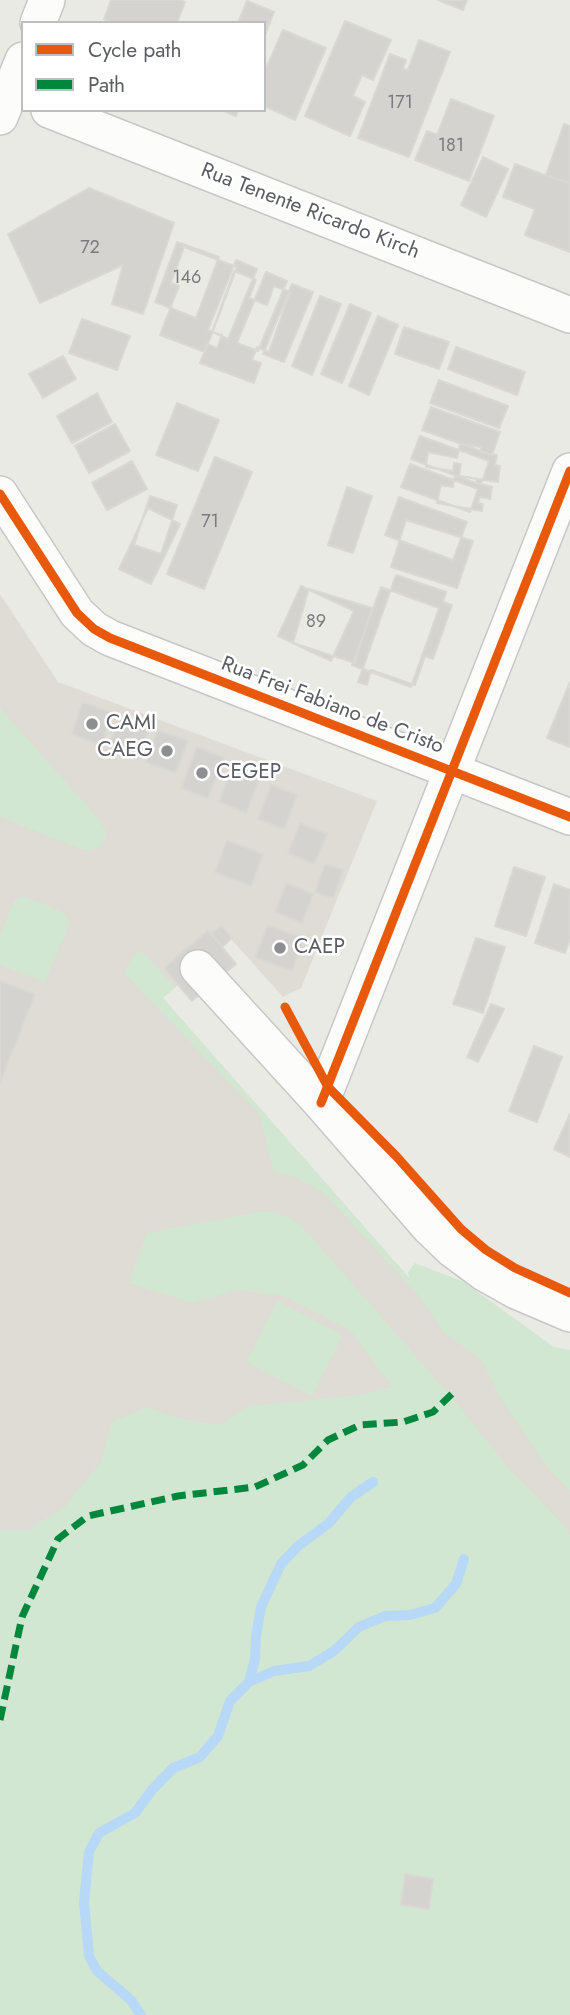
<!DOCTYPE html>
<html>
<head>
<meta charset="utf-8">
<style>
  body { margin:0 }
  #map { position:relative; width:570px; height:2015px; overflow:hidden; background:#eaeae5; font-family:Jost,sans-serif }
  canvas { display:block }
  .legend { position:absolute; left:21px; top:21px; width:245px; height:91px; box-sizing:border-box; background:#fff; border:2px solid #bdbec0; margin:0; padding:9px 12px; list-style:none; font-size:21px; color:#5a5d62 }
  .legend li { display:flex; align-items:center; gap:14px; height:35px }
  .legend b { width:35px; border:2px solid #bdbec0 }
</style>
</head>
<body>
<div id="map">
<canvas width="570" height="2015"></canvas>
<ul class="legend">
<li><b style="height:9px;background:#e8590c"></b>Cycle path</li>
<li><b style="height:9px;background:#00873e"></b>Path</li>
</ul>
</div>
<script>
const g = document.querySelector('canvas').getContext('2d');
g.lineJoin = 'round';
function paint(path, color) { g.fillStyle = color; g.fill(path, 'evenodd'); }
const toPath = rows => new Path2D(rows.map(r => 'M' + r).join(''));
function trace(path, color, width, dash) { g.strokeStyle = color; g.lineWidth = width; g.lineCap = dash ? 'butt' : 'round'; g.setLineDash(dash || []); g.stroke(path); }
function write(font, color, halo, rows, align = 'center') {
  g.font = font + ' Jost,sans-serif'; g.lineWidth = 5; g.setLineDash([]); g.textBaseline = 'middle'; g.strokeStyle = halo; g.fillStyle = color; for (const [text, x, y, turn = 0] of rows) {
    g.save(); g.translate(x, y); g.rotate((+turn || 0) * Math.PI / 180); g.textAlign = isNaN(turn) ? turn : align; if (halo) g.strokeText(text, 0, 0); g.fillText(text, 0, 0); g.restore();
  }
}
paint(toPath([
  [0,594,58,682,377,801,301,988,283,997,231,939,163,998,450,1324,570,1370,570,2015,0,2015]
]), '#dedcd4');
paint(toPath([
  [0,708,98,818,106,831,104,843,94,849,84,850,0,817],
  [19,897,26,897,62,912,67,917,69,925,45,982,0,965,0,935,14,901],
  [142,951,175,987,163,998,410,1279,408,1272,415,1263,464,1282,554,1347,570,1350,570,1490,547,1467,503,1402,482,1360,444,1333,417,1294,324,1193,296,1178,273,1171,260,1115,125,974,131,959,136,953],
  [263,1211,283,1215,300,1224,442,1386,514,1474,565,1526,570,1535,570,2015,0,2015,0,1530,28,1530,64,1507,101,1462,112,1422,147,1407,180,1419,219,1425,249,1406,359,1395,392,1387,350,1330,283,1296,238,1290,192,1303,129,1283,147,1233],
  [277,1301,343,1335,312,1396,246,1362]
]), '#d2e7d1');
trace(toPath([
  [249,1682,274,1671,309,1666,334,1651,359,1627,385,1616,410,1615,435,1608,456,1584,464,1559],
  [141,2015,131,2000,97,1971,89,1956,84,1902,89,1852,99,1833,135,1813,152,1790,173,1768,200,1757,218,1736,230,1701,249,1682,255,1659,256,1636,261,1607,281,1564,298,1546,329,1523,351,1497,373,1482]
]), '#b7d8f6', 10);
const building = toPath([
  [111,0,180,0,185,2,177,23,112,23,104,19,111,0],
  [438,0,467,0,463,10,438,0],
  [247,1,274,12,264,38,264,23,238,23,247,1],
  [345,21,391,40,373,80,362,75,353,96,365,102,350,136,305,116,345,21],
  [283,30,326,48,295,120,264,106,264,73,283,30],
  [419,40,450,52,409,157,358,138,390,54,406,60,403,69,408,70,419,40],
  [451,99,494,116,469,181,415,160,427,131,437,135,451,99],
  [221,110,238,110,236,116,221,110],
  [564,124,570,126,570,183,546,175,564,124],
  [483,157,508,169,486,217,461,205,483,157],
  [515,164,570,184,570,252,525,235,535,209,503,197,515,164],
  [89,188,174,223,143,314,112,304,123,265,40,303,8,234,89,188],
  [177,242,219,257,196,318,155,302,177,242],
  [184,247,237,267,205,352,160,335,179,286,171,283,184,247],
  [236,260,257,269,228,339,208,330,236,260],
  [234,271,256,280,249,298,267,305,274,286,290,292,269,352,257,347,252,360,261,363,254,383,200,363,207,344,217,348,222,335,212,332,234,271],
  [266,272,287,281,258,351,237,343,266,272],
  [292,284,313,292,284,362,263,354,292,284],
  [320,296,341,304,312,375,292,366,320,296],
  [350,304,371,313,342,383,321,374,350,304],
  [378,316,398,325,369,395,349,386,378,316],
  [82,319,130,336,117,370,69,353,82,319],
  [404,327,449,342,439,369,395,354,404,327],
  [456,347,525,372,517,395,448,369,456,347],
  [63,356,76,379,43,398,29,374,63,356],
  [439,380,508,406,499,428,430,403,439,380],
  [97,393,112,422,72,443,57,416,97,393],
  [177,403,219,420,198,471,156,455,177,403],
  [431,407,500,432,492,455,422,430,431,407],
  [115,424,130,451,89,473,75,446,115,424],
  [420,436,489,461,481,485,411,459,420,436],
  [460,444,481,447,480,452,497,455,495,465,500,466,498,482,459,476,461,464,454,463,453,471,426,467,428,452,457,458,460,444],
  [215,457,252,472,204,589,167,574,215,457],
  [132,461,147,489,107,510,92,483,132,461],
  [410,464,478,489,470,512,401,487,410,464],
  [455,475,477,479,476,483,492,487,490,499,480,497,478,503,483,504,482,511,437,503,441,485,453,487,455,475],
  [347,487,372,496,353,553,328,545,347,487],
  [150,496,177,505,161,554,134,545,150,496],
  [399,497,467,522,453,560,385,535,399,497],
  [148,508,180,524,151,584,119,569,148,508],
  [406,520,473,541,457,588,391,567,406,520],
  [396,575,446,592,443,602,452,605,433,659,425,656,415,685,371,670,367,685,358,682,396,575],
  [301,586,354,611,331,661,278,636,301,586],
  [381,587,439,608,411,687,352,665,381,587],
  [309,589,372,608,355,663,293,643,309,589],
  [570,682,570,747,547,738,570,682],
  [83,702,113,713,101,745,72,734,83,702],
  [120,716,150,727,138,759,108,748,120,716],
  [158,730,188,741,175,773,146,762,158,730],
  [197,747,224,758,208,798,181,788,197,747],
  [231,772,258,782,246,813,219,802,231,772],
  [271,785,297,795,284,829,258,819,271,785],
  [300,823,327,834,314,864,288,853,300,823],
  [227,840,263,854,251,886,215,872,227,840],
  [325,864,343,870,333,898,315,892,325,864],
  [514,867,545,877,526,936,495,926,514,867],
  [286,883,313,894,302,923,275,912,286,883],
  [554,884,570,890,570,939,565,953,535,943,554,884],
  [268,925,304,939,292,971,255,957,268,925],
  [221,926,232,938,222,947,211,934,221,926],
  [208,930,236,964,192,1001,164,968,208,930],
  [476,938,505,947,483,1013,453,1004,476,938],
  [0,981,35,994,0,1083,0,981],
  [491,1004,504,1009,478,1062,467,1057,491,1004],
  [534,1046,562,1057,537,1122,509,1111,534,1046],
  [570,1114,570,1157,554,1149,570,1114],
  [405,1874,433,1879,429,1909,401,1905,405,1874]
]);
paint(building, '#d4d3d0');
trace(building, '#d9d8d4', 2);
const minor = toPath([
  [38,23,47,0],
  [49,110,570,315],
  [0,117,23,60],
  [0,494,77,613,94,629,110,638,570,817],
  [198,968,321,1103,429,1227,453,1250,484,1273,516,1291,570,1314],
  [321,1103,570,471]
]);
trace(minor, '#c7c7c7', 38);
trace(minor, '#fcfcfb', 35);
trace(toPath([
  [0,1720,22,1617,58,1539,88,1516,178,1496,255,1487,303,1465,328,1440,360,1425,403,1422,433,1412,454,1392]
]), '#00873e', 7, [14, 7]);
trace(toPath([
  [0,494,77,613,94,629,110,638,570,817],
  [285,1007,328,1087,397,1157,461,1229,486,1250,515,1268,570,1293],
  [321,1103,570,471]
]), '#e8590c', 9);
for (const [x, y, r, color] of [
  [92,724,7,"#8c8e90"],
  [167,751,7,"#8c8e90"],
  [202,773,7,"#8c8e90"],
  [280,948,7,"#8c8e90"]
]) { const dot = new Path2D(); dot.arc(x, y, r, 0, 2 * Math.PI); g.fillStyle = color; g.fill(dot); trace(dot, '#fff', 2.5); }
write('18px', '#797b7e', null, [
  ["171",400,104],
  ["181",451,147],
  ["72",90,249],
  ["146",187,279],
  ["71",210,523],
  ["89",316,623]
]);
write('21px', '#5a5d62', '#fff', [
  ["Rua Tenente Ricardo Kirch",310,212,21],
  ["Rua Frei Fabiano de Cristo",332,706,21]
]);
write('21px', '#5a5d62', '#fff', [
  ["CAMI",106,724],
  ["CAEG",153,751,"right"],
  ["CEGEP",216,773],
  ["CAEP",294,948]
], 'left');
</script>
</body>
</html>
